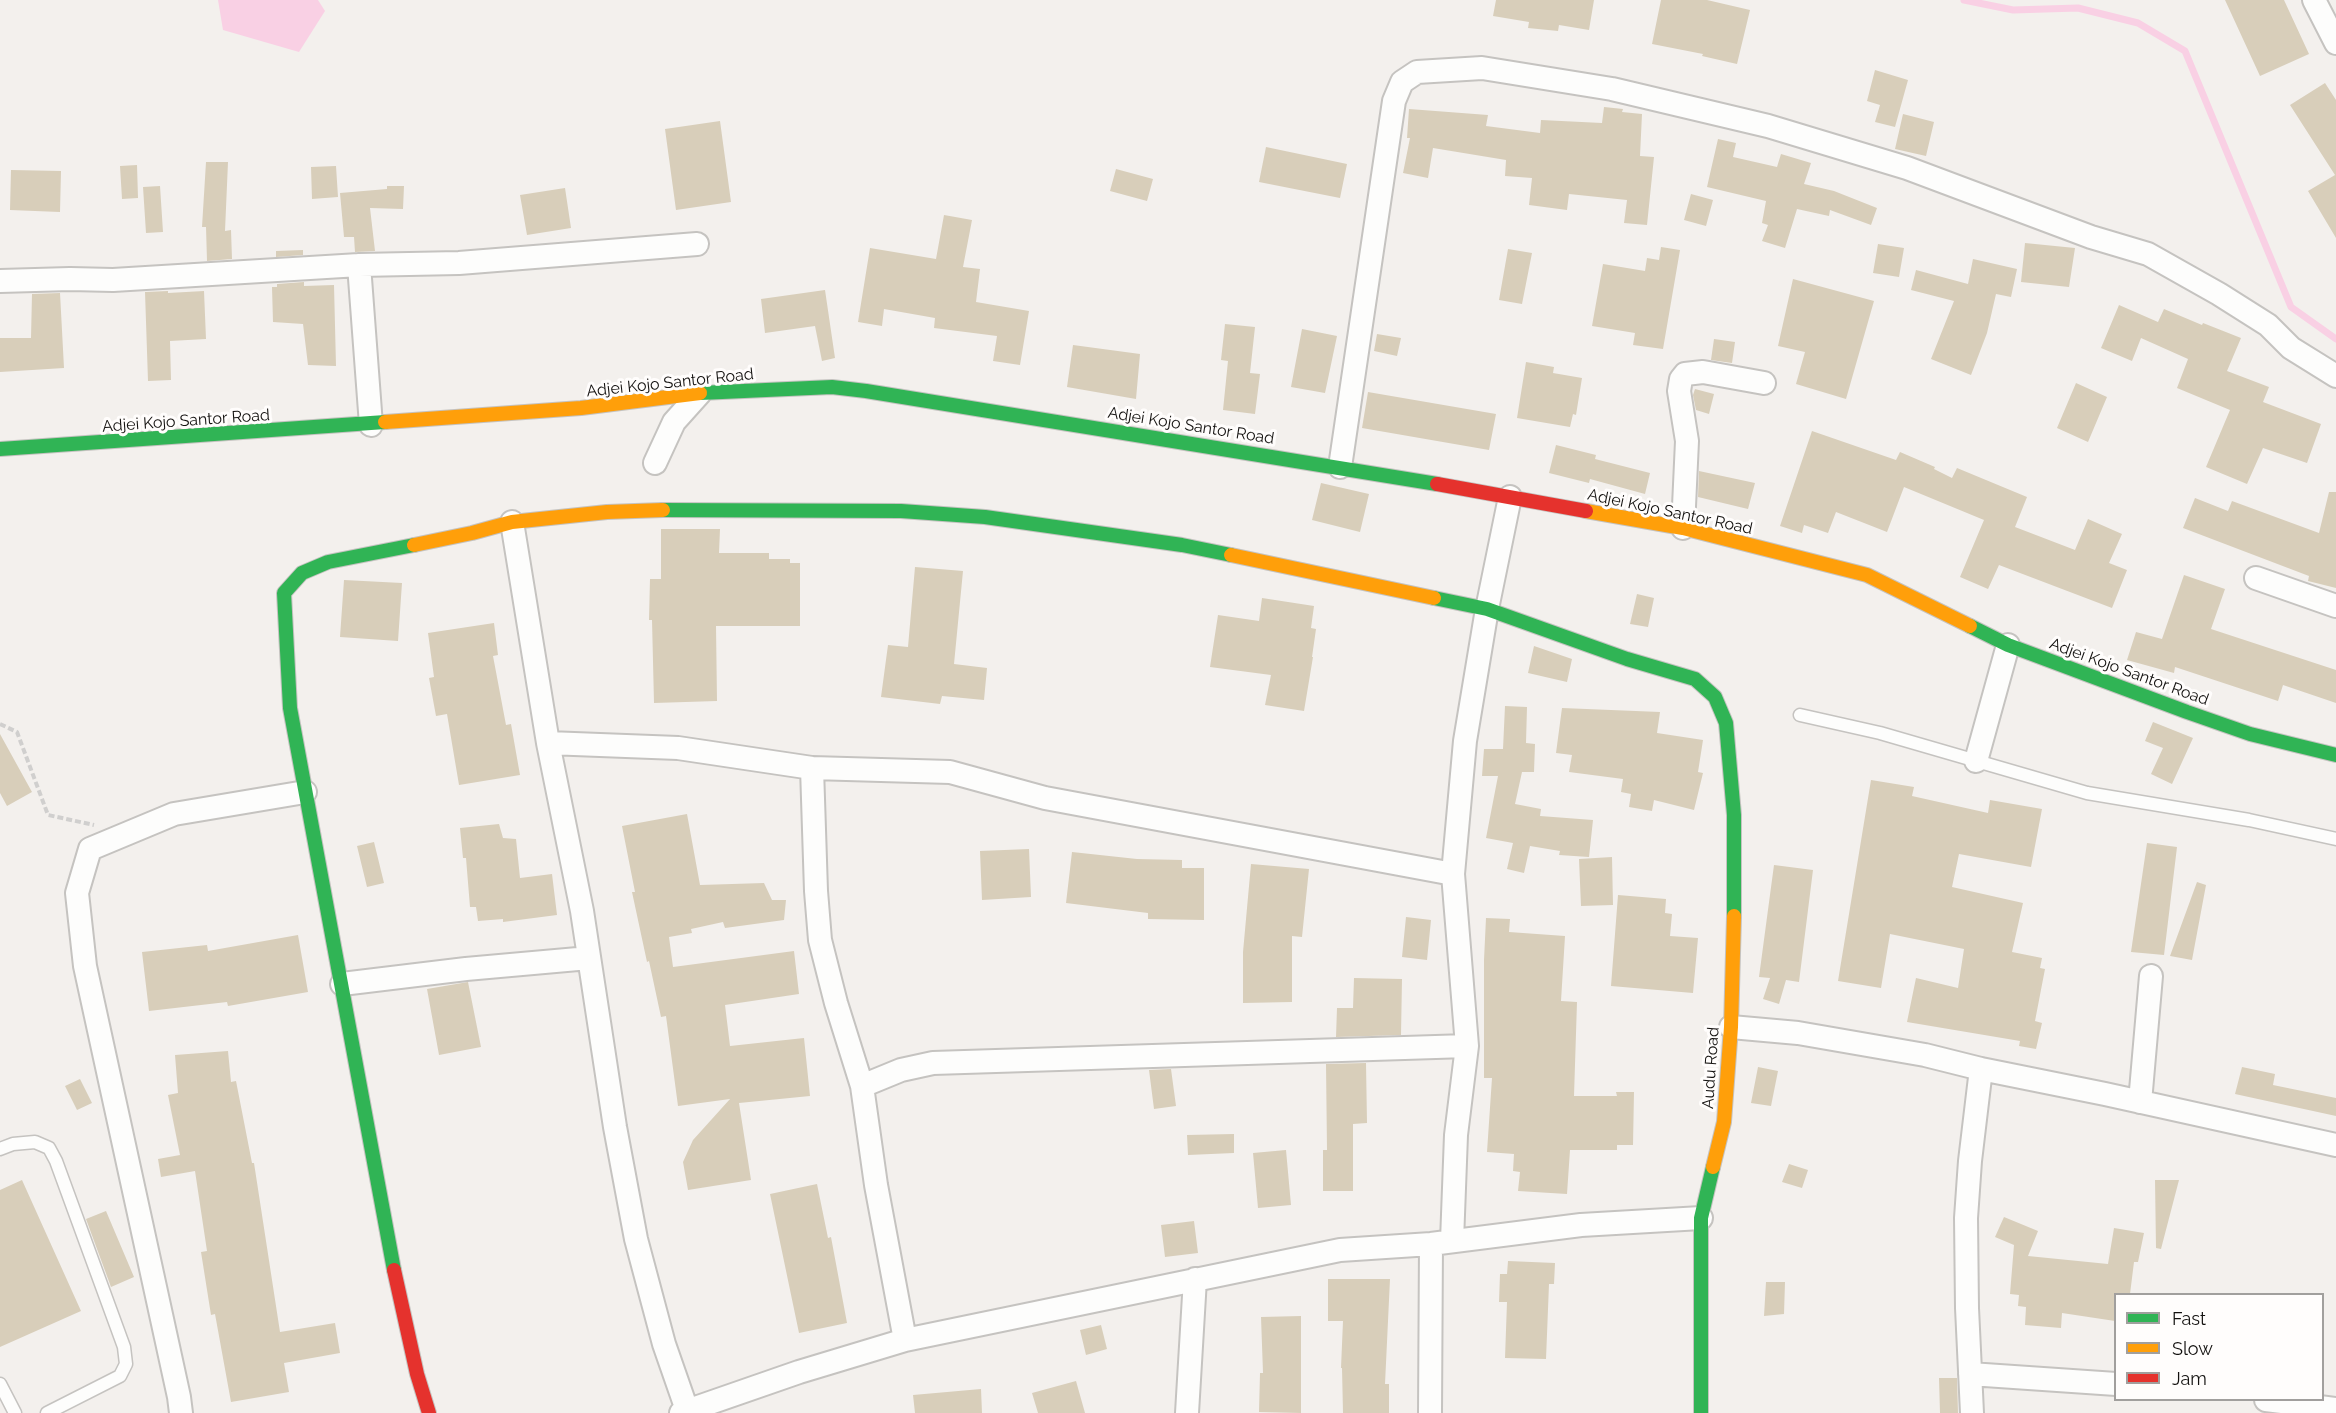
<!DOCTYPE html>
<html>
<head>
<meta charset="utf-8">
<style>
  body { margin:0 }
  #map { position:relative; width:2336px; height:1413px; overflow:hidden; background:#f3f0ed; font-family:Raleway,sans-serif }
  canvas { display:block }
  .legend { position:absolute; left:2114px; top:1293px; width:210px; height:108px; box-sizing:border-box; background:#fffdfc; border:2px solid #a19f9d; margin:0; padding:8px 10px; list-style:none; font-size:18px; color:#13110f }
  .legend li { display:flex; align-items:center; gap:12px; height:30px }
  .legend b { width:30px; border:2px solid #a19f9d }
</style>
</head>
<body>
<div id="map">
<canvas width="2336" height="1413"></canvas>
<ul class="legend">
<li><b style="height:8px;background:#30b455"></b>Fast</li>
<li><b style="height:8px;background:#ff9f0a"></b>Slow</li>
<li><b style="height:8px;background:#e5322d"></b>Jam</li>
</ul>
</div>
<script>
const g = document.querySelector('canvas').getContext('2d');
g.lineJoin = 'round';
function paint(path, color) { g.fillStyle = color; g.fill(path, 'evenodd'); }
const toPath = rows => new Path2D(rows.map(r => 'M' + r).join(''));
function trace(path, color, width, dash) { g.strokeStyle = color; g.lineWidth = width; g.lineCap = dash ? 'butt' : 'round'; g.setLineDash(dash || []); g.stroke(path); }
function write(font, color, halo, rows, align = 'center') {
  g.font = font + ' Raleway,sans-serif'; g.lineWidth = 6; g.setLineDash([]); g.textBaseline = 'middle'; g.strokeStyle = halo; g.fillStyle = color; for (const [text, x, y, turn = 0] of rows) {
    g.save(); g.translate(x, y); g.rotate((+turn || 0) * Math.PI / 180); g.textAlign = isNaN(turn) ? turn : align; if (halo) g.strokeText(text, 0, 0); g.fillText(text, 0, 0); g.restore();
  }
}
paint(toPath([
  [218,0,318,0,325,11,299,52,223,30]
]), '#f9d0e4');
trace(toPath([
  [1964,0,2013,10,2078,8,2138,23,2185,51,2291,307,2336,339]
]), '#f9d0e4', 7);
paint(toPath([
  [1496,0,1594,0,1589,30,1559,25,1558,31,1528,28,1529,22,1493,16],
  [1661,0,1707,0,1750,10,1737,64,1702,56,1703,54,1652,44],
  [2225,0,2284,0,2309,54,2260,76],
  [1875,70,1908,80,1895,127,1875,122,1880,105,1867,101],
  [2325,83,2336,100,2336,238,2308,191,2335,175,2290,105],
  [1604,107,1623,109,1622,112,1642,114,1640,156,1654,157,1647,225,1624,223,1627,200,1569,194,1567,210,1529,205,1532,178,1505,176,1506,160,1433,148,1428,178,1403,173,1410,138,1407,138,1409,109,1488,115,1486,126,1540,133,1541,120,1602,123],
  [1903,114,1934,122,1926,156,1895,149],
  [720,121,731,202,676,210,665,129],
  [1718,139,1736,143,1733,157,1777,167,1781,154,1811,163,1804,184,1834,191,1877,208,1871,225,1830,210,1829,216,1797,209,1785,248,1762,241,1768,225,1762,223,1766,201,1707,187],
  [1266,147,1347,164,1340,198,1259,182],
  [206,162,228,162,225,231,231,230,232,259,207,261,206,227,202,227],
  [137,165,138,198,122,199,120,166],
  [336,166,338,197,312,199,311,167],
  [1116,169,1153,179,1147,201,1110,191],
  [11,170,61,171,60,212,10,210],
  [160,186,163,232,146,233,143,187],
  [387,186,404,186,403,209,370,208,375,251,355,252,354,237,344,237,340,193,387,189],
  [565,188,571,228,527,235,520,195],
  [1691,194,1713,200,1706,226,1684,220],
  [944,215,972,220,963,267,980,269,976,302,1029,311,1020,365,993,361,997,336,934,328,935,318,884,309,882,326,858,322,870,248,936,259],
  [2025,243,2075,248,2069,287,2021,282],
  [1878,244,1904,248,1899,277,1873,273],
  [1661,247,1680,250,1663,349,1633,345,1635,333,1592,326,1603,264,1645,271,1647,258,1659,260],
  [1508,249,1532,253,1522,304,1499,300],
  [303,250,303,255,276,257,276,251],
  [1973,259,2017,269,2011,297,1996,294,1987,333,1971,375,1931,359,1954,301,1911,290,1916,270,1968,284],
  [1793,279,1874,301,1846,399,1796,384,1805,352,1778,346],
  [304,282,304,286,334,285,336,366,308,365,303,324,273,322,272,287,277,287,277,284],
  [825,290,835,358,822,361,815,326,765,333,761,299],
  [168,291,168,293,204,291,206,339,170,341,171,380,148,381,145,292],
  [60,293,64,368,0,372,0,338,31,338,32,294],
  [2119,305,2158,322,2164,309,2202,325,2203,323,2241,338,2227,371,2269,387,2263,402,2321,424,2307,463,2263,448,2247,484,2206,467,2230,410,2177,388,2188,359,2141,338,2132,361,2101,348],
  [1225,324,1255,327,1250,373,1260,374,1255,414,1223,410,1228,361,1221,360],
  [1302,329,1337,336,1325,393,1291,387],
  [1377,334,1401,338,1397,356,1374,351],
  [1714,339,1735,342,1732,363,1711,360],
  [1073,345,1140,354,1136,399,1067,387],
  [1526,362,1554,367,1553,373,1582,378,1576,415,1573,414,1570,427,1517,418],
  [2076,383,2107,397,2088,442,2057,428],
  [1695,389,1714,394,1709,414,1696,410,1693,395],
  [1368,392,1496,414,1489,450,1362,428],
  [1812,431,1896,460,1900,452,1935,467,1934,469,1952,478,1957,468,2027,497,2015,527,2075,550,2088,519,2122,534,2109,563,2127,570,2112,608,1999,565,1988,589,1960,577,1984,520,1904,487,1887,532,1836,512,1828,533,1804,525,1802,533,1780,526],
  [1556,445,1596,455,1595,459,1650,473,1645,494,1590,479,1589,483,1549,473],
  [1699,471,1755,483,1748,509,1698,497],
  [1321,483,1369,494,1360,532,1312,520],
  [2329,492,2336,492,2336,588,2308,581,2309,576,2183,528,2195,498,2228,511,2232,501,2319,533],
  [661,529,720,529,719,553,769,553,769,559,790,559,790,563,800,563,800,626,716,626,717,701,654,703,652,620,649,620,650,579,661,579],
  [915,567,963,571,954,664,987,668,984,700,942,696,940,704,881,697,888,645,908,647],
  [2184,575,2225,589,2211,629,2336,670,2336,703,2283,685,2278,701,2175,667,2174,673,2127,660,2136,632,2162,639],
  [344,580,402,583,398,641,340,637],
  [1637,594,1654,598,1648,627,1630,624],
  [1262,598,1314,606,1311,628,1316,629,1312,657,1313,657,1304,711,1265,705,1271,675,1210,667,1218,615,1259,621],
  [494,623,498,655,493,656,506,725,511,724,520,775,459,785,447,714,436,716,429,678,434,677,428,633],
  [1534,646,1572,659,1567,682,1528,673],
  [1505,706,1527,707,1526,743,1535,744,1534,772,1522,772,1515,804,1541,809,1540,816,1593,820,1589,857,1559,855,1560,851,1530,846,1524,873,1507,869,1513,843,1486,838,1498,776,1482,776,1484,749,1503,749],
  [1562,708,1660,712,1657,733,1703,740,1698,772,1703,773,1694,810,1654,800,1652,811,1629,807,1631,794,1621,792,1623,779,1569,772,1572,755,1556,753],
  [2153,722,2193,738,2172,784,2151,774,2163,748,2145,741],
  [0,734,32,792,7,806,0,793],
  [1871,780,1914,787,1912,796,1988,813,1990,800,2042,809,2031,867,1959,854,1952,887,2023,903,2012,952,2042,958,2040,968,2045,969,2035,1021,2042,1023,2036,1049,2019,1046,2020,1041,1907,1022,1916,978,1958,988,1964,949,1890,934,1881,988,1838,981],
  [687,814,700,885,764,883,772,900,786,900,784,920,725,928,723,922,691,929,692,933,669,937,673,967,794,951,799,994,725,1005,730,1046,804,1038,810,1096,739,1103,751,1180,688,1190,683,1162,693,1140,730,1099,678,1106,666,1016,661,1017,649,961,647,962,632,892,635,892,622,826],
  [499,824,503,838,516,839,520,878,552,874,557,915,503,922,503,919,478,921,476,907,470,907,466,858,463,858,460,828],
  [374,842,384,883,367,887,357,846],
  [2147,843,2177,847,2164,955,2131,952],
  [1029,849,1031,897,982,900,980,851],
  [1072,852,1137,859,1182,860,1182,868,1204,868,1204,920,1148,919,1148,913,1066,903],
  [1612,857,1613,905,1581,906,1579,859],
  [1251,864,1309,869,1302,937,1292,936,1292,1002,1243,1003,1243,952],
  [1774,865,1813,870,1799,982,1786,980,1779,1004,1763,999,1770,978,1759,977],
  [2197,882,2206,885,2192,960,2170,956],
  [1618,895,1666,899,1665,913,1672,914,1670,936,1698,938,1693,993,1611,986],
  [1406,917,1431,920,1427,960,1402,957],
  [1486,918,1510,919,1509,932,1565,936,1561,1001,1577,1002,1574,1096,1617,1096,1616,1092,1634,1092,1633,1145,1617,1145,1617,1150,1570,1150,1567,1194,1518,1191,1520,1172,1513,1171,1514,1154,1487,1152,1492,1078,1484,1078,1484,960],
  [298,935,308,992,228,1006,227,1002,149,1011,142,952,207,945,208,951],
  [1354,978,1402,979,1401,1035,1336,1037,1337,1008,1353,1008],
  [468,982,481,1047,439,1055,427,989],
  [228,1051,231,1082,236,1081,252,1163,254,1163,280,1332,335,1323,340,1353,284,1363,289,1392,231,1402,215,1314,211,1315,201,1252,207,1251,195,1171,161,1177,158,1159,180,1155,168,1095,178,1093,175,1055],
  [1366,1063,1367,1123,1353,1124,1353,1191,1323,1191,1323,1150,1327,1150,1326,1064],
  [1758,1067,1778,1071,1771,1106,1751,1103],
  [2242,1067,2275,1074,2273,1085,2336,1098,2336,1116,2235,1094],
  [1171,1069,1176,1106,1154,1109,1149,1070],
  [80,1079,92,1103,77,1110,65,1086],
  [1234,1134,1234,1153,1188,1155,1187,1135],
  [1286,1150,1291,1205,1258,1208,1253,1153],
  [1789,1164,1808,1170,1802,1188,1782,1182],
  [22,1180,81,1311,0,1347,0,1190],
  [2155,1180,2179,1180,2161,1249,2156,1248],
  [817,1184,828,1238,831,1237,847,1323,799,1333,770,1194],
  [106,1211,134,1277,111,1287,86,1219],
  [2004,1217,2038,1231,2028,1256,2108,1264,2114,1228,2144,1233,2138,1262,2134,1262,2130,1294,2115,1294,2115,1321,2062,1313,2061,1328,2025,1325,2026,1307,2018,1306,2019,1295,2010,1294,2014,1245,1995,1237],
  [1194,1221,1198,1253,1165,1257,1161,1225],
  [1508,1261,1555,1263,1554,1284,1549,1284,1546,1359,1505,1358,1507,1302,1499,1302,1500,1274,1507,1274],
  [1328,1279,1390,1279,1385,1384,1389,1384,1389,1413,1343,1413,1342,1368,1341,1368,1343,1321,1328,1321],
  [1766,1282,1785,1282,1784,1314,1764,1316],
  [1301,1316,1301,1413,1259,1412,1260,1373,1263,1373,1261,1317],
  [1101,1325,1107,1349,1086,1355,1080,1330],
  [1939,1378,1957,1378,1958,1413,1940,1413],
  [1076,1381,1085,1413,1038,1413,1032,1393],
  [981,1389,982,1413,915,1413,913,1395]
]), '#d8ceba');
const lane = toPath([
  [1800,715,1880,733,2087,793,2249,820,2336,839],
  [0,1149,13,1144,35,1142,49,1148,56,1161,124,1347,126,1364,120,1376,47,1413],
  [0,1384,15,1413]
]);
const street = toPath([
  [2314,0,2336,43],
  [359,265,371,425],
  [0,281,70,279,113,280,359,265,459,263,697,244],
  [655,463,674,422,700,393],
  [1340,467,1394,101,1402,82,1417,72,1482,68,1612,89,1768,126,1907,168,2091,237,2148,254,2219,294,2268,325,2291,348,2336,376],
  [512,522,548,743,582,911,615,1127,636,1239,664,1344,687,1410],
  [1683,528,1687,441,1679,391,1681,379,1685,374,1703,372,1764,383],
  [2256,578,2336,606],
  [548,743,678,748,812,768,950,772,1045,798,1453,874],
  [1976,761,2008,645],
  [812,768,816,891,820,940,836,1003,862,1086,876,1185,905,1340],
  [342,984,466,969,589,958],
  [1731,1027,1798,1033,1925,1055,1981,1069,2105,1094,2336,1145],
  [862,1086,901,1070,933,1063,1467,1046],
  [2140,1102,2151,976],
  [1452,1241,1456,1135,1467,1046,1453,874,1465,741,1487,609,1510,497],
  [1970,1374,2116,1384],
  [2266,1400,2336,1409],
  [181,1413,179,1397,85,966,77,893,90,849,174,814,305,792],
  [681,1413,799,1372,905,1340,1340,1250,1431,1244,1581,1225,1701,1218],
  [1187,1413,1195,1279],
  [1430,1413,1431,1244],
  [1972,1413,1967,1308,1966,1218,1970,1161,1981,1069]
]);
const fast = toPath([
  [700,393,832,387,866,391,1437,484],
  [0,449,385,422],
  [663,510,901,511,985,517,1182,545,1231,555],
  [1434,598,1487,609,1627,659,1695,679,1715,697,1726,723,1734,815,1734,916],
  [1970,626,2008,645,2187,712,2250,734,2336,755],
  [394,1270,290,708,284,593,302,573,328,562,414,545],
  [1701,1413,1701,1218,1713,1167]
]);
const slow = toPath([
  [385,422,581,408,700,393],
  [1586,511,1683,528,1867,575,1970,626],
  [414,545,472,533,512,522,607,512,663,510],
  [1231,555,1434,598],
  [1713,1167,1724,1122,1731,1027,1734,916]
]);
const jam = toPath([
  [1437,484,1586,511],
  [394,1270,417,1374,429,1413]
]);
trace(lane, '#c5c3c0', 15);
trace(street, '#c5c3c0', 26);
trace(fast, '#c5c3c0', 16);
trace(slow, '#c5c3c0', 16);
trace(jam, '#c5c3c0', 16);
trace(toPath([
  [0,724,17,732,48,815,94,825]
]), '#d0cfce', 4, [6, 3]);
trace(lane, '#fdfdfc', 12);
trace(street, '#fdfdfc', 22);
trace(fast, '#30b455', 14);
trace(slow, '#ff9f0a', 14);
trace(jam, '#e5322d', 14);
write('16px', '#13110f', '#fffdfc', [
  ["Adjei Kojo Santor Road",670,383,-6],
  ["Adjei Kojo Santor Road",186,421,-4],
  ["Adjei Kojo Santor Road",1191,426,9],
  ["Adjei Kojo Santor Road",1670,512,12],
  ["Adjei Kojo Santor Road",2129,672,20],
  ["Audu Road",1711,1068,-86]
]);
</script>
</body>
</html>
